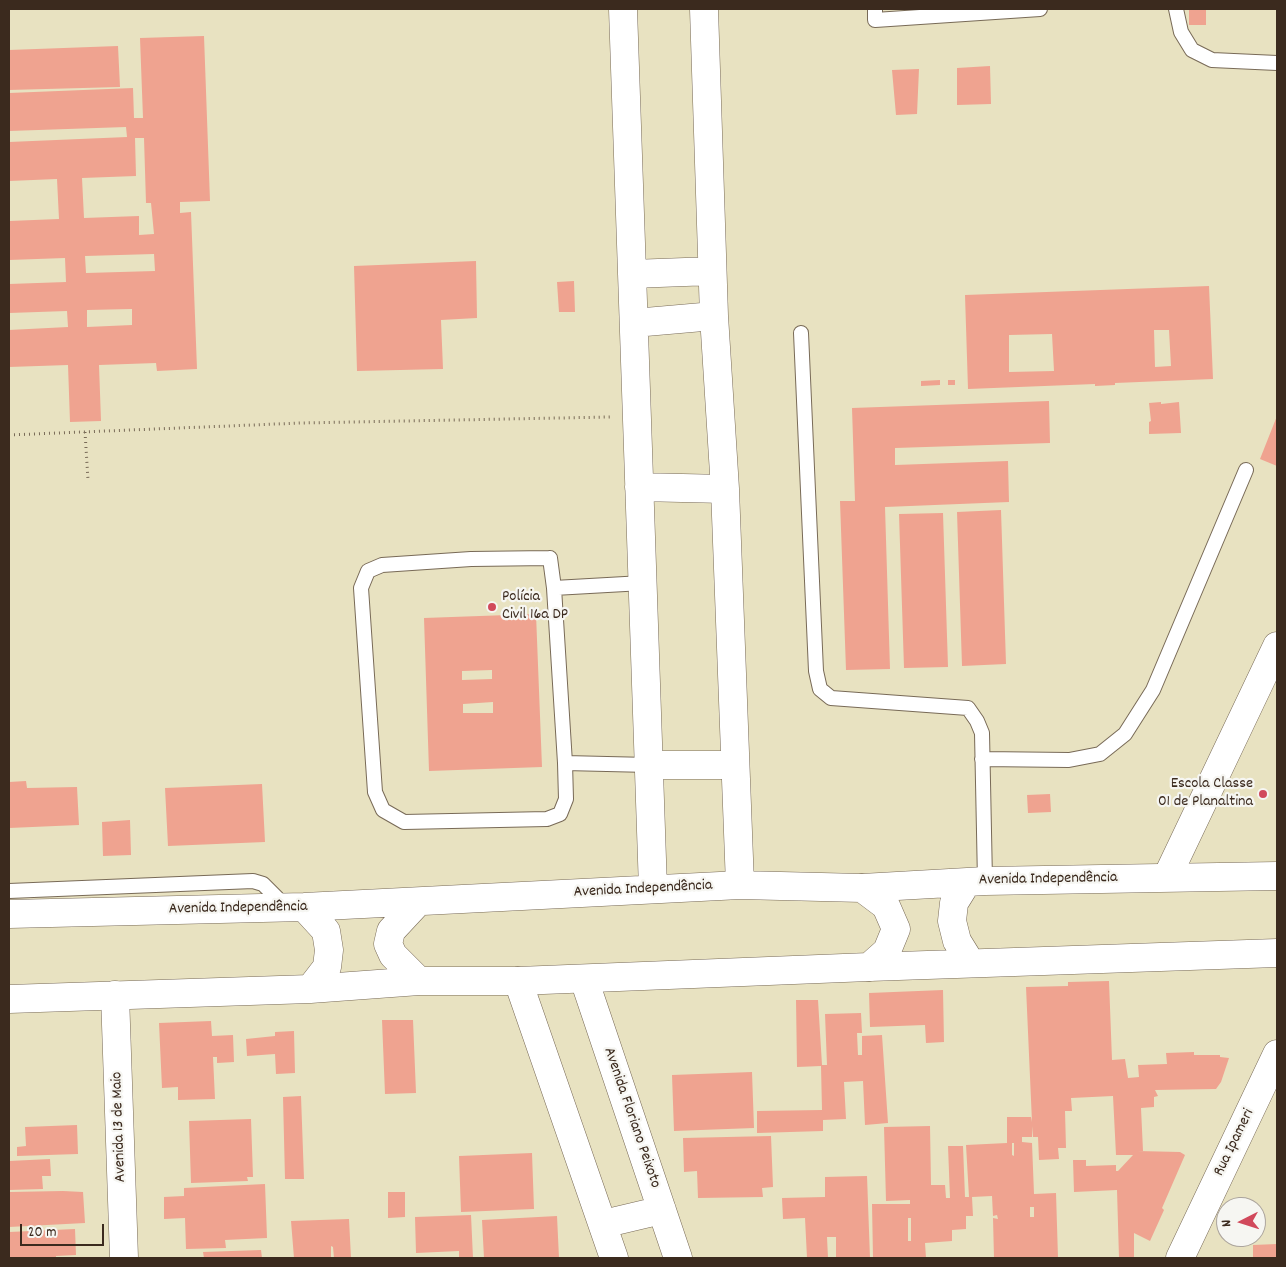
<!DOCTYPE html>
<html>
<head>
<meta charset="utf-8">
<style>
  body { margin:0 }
  #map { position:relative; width:1286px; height:1267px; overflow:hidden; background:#e8e2c1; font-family:Dekko,sans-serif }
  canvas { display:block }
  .frame { position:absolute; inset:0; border:10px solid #3b2a1e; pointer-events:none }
  .north { position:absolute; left:1216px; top:1197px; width:50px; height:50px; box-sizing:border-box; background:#f6f6f2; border:1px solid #aba49d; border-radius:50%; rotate:265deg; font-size:14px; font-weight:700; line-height:20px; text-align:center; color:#3b2a1e }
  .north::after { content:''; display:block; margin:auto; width:18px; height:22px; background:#d1495b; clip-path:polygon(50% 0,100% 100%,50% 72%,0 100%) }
  .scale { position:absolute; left:20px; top:1224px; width:84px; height:22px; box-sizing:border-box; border:2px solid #3b2a1e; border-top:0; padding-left:6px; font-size:15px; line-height:18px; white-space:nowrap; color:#3b2a1e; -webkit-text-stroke:4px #f6f6f2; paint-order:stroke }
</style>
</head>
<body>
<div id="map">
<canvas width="1286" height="1267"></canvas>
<div class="frame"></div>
<div class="north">N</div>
<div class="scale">20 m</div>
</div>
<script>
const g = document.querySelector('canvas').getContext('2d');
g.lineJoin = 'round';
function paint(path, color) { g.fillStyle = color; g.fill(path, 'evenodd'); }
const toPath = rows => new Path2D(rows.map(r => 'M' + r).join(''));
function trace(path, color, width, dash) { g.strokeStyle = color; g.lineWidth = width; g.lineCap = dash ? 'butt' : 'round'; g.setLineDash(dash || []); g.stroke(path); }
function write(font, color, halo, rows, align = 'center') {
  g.font = font + ' Dekko,sans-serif'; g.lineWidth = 4.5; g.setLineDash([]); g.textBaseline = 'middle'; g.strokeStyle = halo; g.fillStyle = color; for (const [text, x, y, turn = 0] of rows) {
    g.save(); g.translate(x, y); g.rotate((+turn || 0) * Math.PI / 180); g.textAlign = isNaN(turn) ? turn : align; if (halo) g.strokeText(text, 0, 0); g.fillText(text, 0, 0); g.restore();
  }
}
paint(toPath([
  [1189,9,1206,9,1206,25,1189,25],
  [204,36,210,201,180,202,180,213,191,212,197,369,157,371,156,363,99,365,101,421,70,422,68,365,9,367,9,330,68,327,67,311,9,313,9,284,66,282,65,258,9,260,9,221,59,219,57,179,9,181,9,142,127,137,126,127,9,131,9,93,133,88,134,118,143,118,140,38],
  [135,138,144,138,146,203,151,203,154,234,139,235,139,216,84,218,82,178,136,176],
  [154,254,155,271,86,273,85,256],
  [132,309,132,325,87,327,87,310],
  [118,46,120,87,9,90,9,50],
  [990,66,991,104,957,105,957,68],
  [919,69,917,114,896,115,892,70],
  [476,261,477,318,441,320,443,369,357,371,354,266],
  [574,281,575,312,559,312,557,282],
  [1209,286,1213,379,1115,383,1115,385,1095,386,1095,384,968,389,965,295],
  [1154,330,1169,330,1171,366,1155,367],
  [1052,334,1054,371,1009,372,1009,335],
  [940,380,940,385,921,386,921,381],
  [948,380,955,380,955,385,948,385],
  [1049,401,1050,443,895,448,895,465,1008,461,1009,502,885,507,890,669,846,670,840,501,855,501,852,408],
  [1161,402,1161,404,1179,402,1181,433,1149,434,1149,422,1151,421,1149,403],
  [1277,416,1277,466,1260,459],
  [1001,510,1006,664,962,666,957,512],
  [943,513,948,667,904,668,899,514],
  [536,614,542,767,429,771,424,618],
  [492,670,492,679,462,680,462,671],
  [493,702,493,713,463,713,463,704],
  [26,781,27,788,77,787,79,825,9,828,9,782],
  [262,784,265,842,168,846,165,788],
  [1050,794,1051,812,1028,813,1027,795],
  [130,820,131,855,103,856,102,822],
  [1109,981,1112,1060,1125,1059,1128,1078,1139,1077,1138,1065,1167,1064,1166,1053,1194,1052,1194,1055,1220,1055,1220,1057,1229,1058,1221,1082,1216,1089,1155,1090,1158,1096,1154,1097,1154,1107,1141,1108,1143,1151,1137,1151,1180,1152,1185,1155,1162,1208,1164,1210,1150,1241,1134,1233,1134,1258,1119,1258,1117,1190,1074,1192,1073,1160,1086,1160,1086,1166,1116,1165,1116,1171,1118,1171,1133,1155,1116,1155,1113,1096,1071,1098,1072,1111,1065,1111,1066,1148,1058,1148,1059,1159,1039,1160,1038,1137,1033,1137,1032,1126,1032,1137,1022,1137,1022,1142,1032,1143,1034,1194,1056,1193,1058,1258,994,1258,993,1218,998,1219,997,1215,993,1216,992,1196,972,1197,973,1216,966,1216,966,1229,952,1230,952,1241,925,1243,926,1258,873,1258,872,1204,910,1204,910,1200,886,1201,884,1127,930,1126,931,1185,945,1185,946,1198,950,1198,948,1146,963,1146,965,1197,969,1197,966,1145,1007,1143,1007,1117,1031,1117,1032,1122,1026,987,1068,986,1068,982],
  [1012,1143,1014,1143,1014,1156,1012,1155],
  [1030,1207,1034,1207,1034,1217,1030,1217],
  [908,1218,911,1218,911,1241,908,1241],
  [943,990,944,1042,926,1043,925,1025,870,1027,869,993],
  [796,1000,818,1000,822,1065,827,1065,825,1014,861,1013,862,1033,857,1033,858,1055,862,1055,862,1036,882,1035,888,1123,865,1125,863,1081,844,1082,846,1119,823,1120,823,1131,757,1133,757,1111,822,1110,821,1066,797,1067],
  [382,1020,413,1020,416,1093,385,1094],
  [211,1021,212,1036,233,1035,234,1062,217,1063,217,1057,213,1057,215,1099,178,1100,178,1087,162,1088,159,1023],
  [294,1031,295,1073,276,1074,275,1054,247,1056,246,1039,275,1036,275,1032],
  [752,1072,754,1128,674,1131,672,1075],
  [301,1096,304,1179,285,1179,283,1097],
  [251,1119,253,1177,247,1177,248,1181,191,1183,189,1121],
  [77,1125,78,1154,17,1156,17,1147,26,1146,25,1127],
  [771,1136,773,1187,762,1188,763,1197,698,1198,697,1171,684,1172,683,1138],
  [532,1153,534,1209,461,1212,459,1156],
  [50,1159,51,1176,42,1176,43,1189,9,1190,9,1161],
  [867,1176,870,1258,836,1258,836,1237,827,1237,828,1258,807,1258,805,1218,783,1219,782,1198,825,1197,825,1177],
  [265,1184,267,1238,225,1240,226,1248,186,1249,185,1218,164,1219,164,1197,184,1196,184,1188],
  [63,1191,83,1192,85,1223,9,1227,9,1192],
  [388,1192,405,1192,405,1217,388,1218],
  [471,1215,473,1258,459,1258,459,1251,416,1253,415,1217],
  [557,1216,559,1258,484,1258,482,1220],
  [349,1219,351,1258,334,1258,333,1247,331,1246,331,1258,294,1258,291,1221],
  [75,1229,76,1255,56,1256,56,1258,9,1258,9,1232],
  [1277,1244,1277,1258,1253,1258,1253,1245],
  [261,1250,262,1258,204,1258,203,1252]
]), '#efa390');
const lane = toPath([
  [875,9,875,20,1040,9],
  [1176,9,1181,32,1192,50,1212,60,1277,63],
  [801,333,816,671,820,689,831,698,968,708,977,721,982,733,985,881],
  [550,558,554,588,565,763,566,799,560,814,547,819,404,822,383,810,375,792,361,588,368,571,382,565,471,559,550,558],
  [554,588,643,583],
  [982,759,1069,760,1100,754,1125,734,1153,690,1246,470],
  [565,763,649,765],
  [9,891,253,881,263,884,286,907]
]);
const street = toPath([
  [1167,877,1277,646],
  [115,995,124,1258],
  [1180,1258,1277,1054]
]);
const secondary = toPath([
  [967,882,954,903,952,921,957,941,970,962],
  [862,888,985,881,1277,876],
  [869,967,1277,953],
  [584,979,678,1258],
  [518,981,614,1258],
  [603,1224,662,1210]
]);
const primary = toPath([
  [623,9,653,889],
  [704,9,714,316,725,489,740,885],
  [632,274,712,271],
  [634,323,714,316],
  [639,487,725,489],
  [649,765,735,765],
  [418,902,391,931,388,944,393,955,419,981],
  [304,907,326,931,329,950,327,967,310,989],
  [9,914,304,907,740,885,862,888,886,906,896,929,887,951,869,967,518,981,419,981,310,989,9,999]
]);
trace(lane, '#786a57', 16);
trace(street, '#786a57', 29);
trace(secondary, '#786a57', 29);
trace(primary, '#786a57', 29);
trace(toPath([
  [85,432,88,480],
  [9,435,301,423,610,417]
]), '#786a57', 3, [1, 4]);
trace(lane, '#fff', 14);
trace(street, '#fff', 28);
trace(secondary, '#fff', 28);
trace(primary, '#fff', 28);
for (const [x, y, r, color] of [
  [492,607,5,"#d1495b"],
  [1263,794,5,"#d1495b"]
]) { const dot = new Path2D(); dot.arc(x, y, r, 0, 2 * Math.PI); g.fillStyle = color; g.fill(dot); trace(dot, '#f6f6f2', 2); }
write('16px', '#3b2a1e', '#f6f6f2', [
  ["Polícia",502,598],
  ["Civil 16a DP",502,616],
  ["Escola Classe",1253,785,"right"],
  ["01 de Planaltina",1253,803,"right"]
], 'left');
write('16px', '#3b2a1e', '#f6f6f2', [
  ["Avenida Independência",1048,880,-1],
  ["Avenida Independência",643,890,-3],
  ["Avenida Independência",238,909,-1],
  ["Avenida Floriano Peixoto",631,1118,71],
  ["Avenida 13 de Maio",120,1127,-92],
  ["Rua Ipameri",1235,1143,-64]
]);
</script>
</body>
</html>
